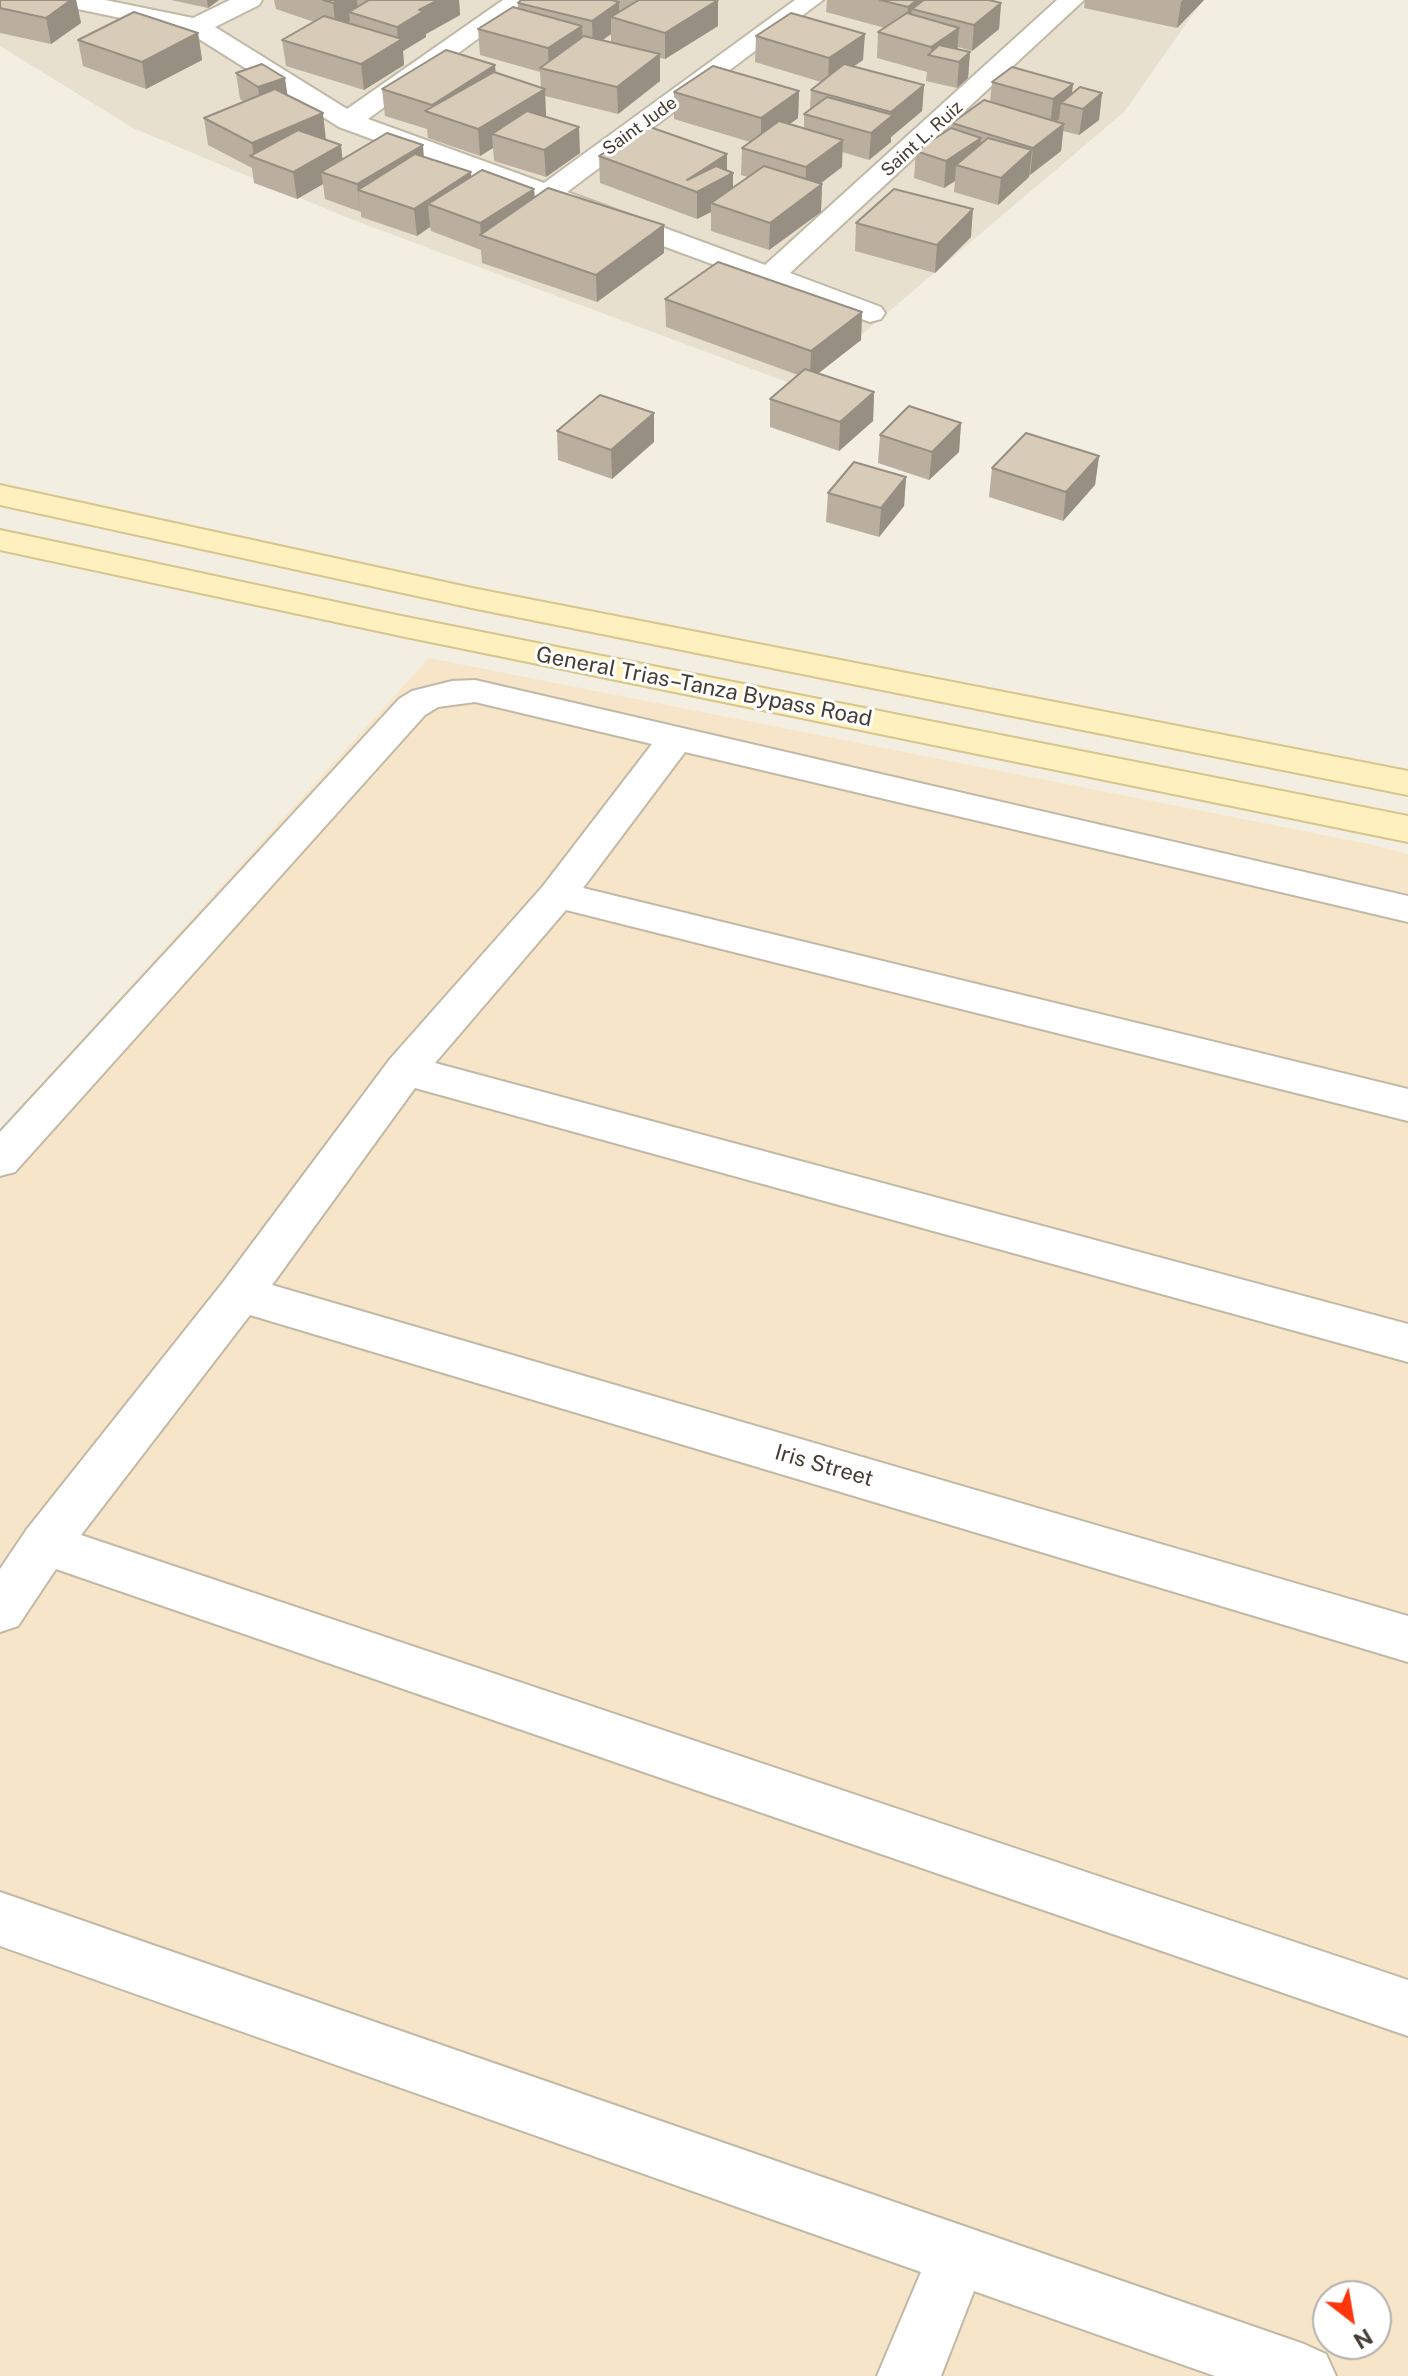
<!DOCTYPE html>
<html>
<head>
<meta charset="utf-8">
<style>
  body { margin:0 }
  #map { position:relative; width:1408px; height:2376px; overflow:hidden; background:#f2eee1; font-family:"Public Sans",sans-serif }
  canvas { display:block }
  .north { position:absolute; left:1312px; top:2280px; width:80px; height:80px; box-sizing:border-box; background:#fff; border:2px solid #b4b1ad; border-radius:50%; rotate:149deg; font-size:22px; font-weight:700; line-height:32px; text-align:center; color:#443d32 }
  .north::after { content:''; display:block; margin:auto; width:28px; height:36px; background:#ff360c; clip-path:polygon(50% 0,100% 100%,50% 72%,0 100%) }
</style>
</head>
<body>
<div id="map">
<canvas width="1408" height="2376"></canvas>
<div class="north">N</div>
</div>
<script>
const g = document.querySelector('canvas').getContext('2d');
g.lineJoin = 'round';
function paint(path, color) { g.fillStyle = color; g.fill(path, 'evenodd'); }
const toPath = rows => new Path2D(rows.map(r => 'M' + r).join(''));
function trace(path, color, width, dash) { g.strokeStyle = color; g.lineWidth = width; g.lineCap = dash ? 'butt' : 'round'; g.setLineDash(dash || []); g.stroke(path); }
function write(font, color, halo, rows, align = 'center') {
  g.font = font + ' "Public Sans",sans-serif'; g.lineWidth = 6; g.setLineDash([]); g.textBaseline = 'middle'; g.strokeStyle = halo; g.fillStyle = color; for (const [text, x, y, turn = 0] of rows) {
    g.save(); g.translate(x, y); g.rotate((+turn || 0) * Math.PI / 180); g.textAlign = isNaN(turn) ? turn : align; if (halo) g.strokeText(text, 0, 0); g.fillText(text, 0, 0); g.restore();
  }
}
paint(toPath([
  [0,0,1203,0,1124,112,800,387,348,218,133,128,0,46]
]), '#e7e0cf');
paint(toPath([
  [429,658,1369,844,1408,854,1408,2376,0,2376,0,1129],
  [1328,2296,1376,2296,1376,2344,1328,2344]
]), '#f7e5c9');
const minor = toPath([
  [56,0,105,0,193,18,230,0,262,0,259,5,215,27,347,109,503,0,531,0,368,119,544,183,795,0,823,0,567,192,765,265,1057,0,1084,0,790,273,881,307,885,313,881,319,870,322,339,127,188,32,68,7,56,0],
  [475,680,1408,896,1408,922,685,752,583,888,1408,1089,1408,1121,566,910,435,1063,1408,1324,1408,1362,415,1088,272,1285,1408,1616,1408,1662,250,1315,81,1535,1408,1980,1408,2036,56,1569,18,1626,0,1632,0,1569,27,1529,224,1281,390,1059,543,886,652,744,475,702,438,707,425,715,15,1172,0,1176,0,1132,399,699,412,691,452,681,475,680],
  [0,1892,1304,2344,1326,2354,1336,2376,1215,2376,974,2291,941,2376,877,2376,921,2272,0,1946,0,1892]
]);
const secondary = toPath([
  [0,485,472,588,1408,771,1408,795,472,608,0,505,0,485],
  [0,530,401,616,1408,816,1408,842,401,636,0,550,0,530]
]);
trace(minor, '#c1b9a6', 4);
trace(secondary, '#d7c58c', 4);
paint(minor, '#fff');
paint(secondary, '#fff1bf');
paint(toPath([
  [0,0,76,0,81,23,51,44,0,33],
  [171,0,219,0,208,8],
  [274,0,459,0,460,15,426,34,426,37,403,51,404,65,364,90,286,66,282,40,314,22,276,9],
  [521,0,718,0,718,26,665,59,660,58,660,81,618,114,545,96,546,116,545,116,580,153,546,177,494,161,493,148,480,156,428,138,427,129,385,116,382,89,495,72,541,88,540,72,480,55,478,29,518,8,518,3],
  [611,34,611,42,603,40],
  [827,0,989,0,1001,3,999,29,972,51,958,47,957,49,970,52,968,78,957,88,926,81,927,72,877,58,878,32,885,28,826,12],
  [1085,0,1204,0,1177,28,1084,8],
  [198,33,202,60,146,89,83,66,78,40],
  [756,36,863,60,854,66,924,85,922,111,891,137,891,142,869,160,842,152,842,167,820,184,822,184,821,212,769,250,711,231,711,212,697,219,600,183,599,156,727,170,733,173,733,188,748,177,741,175,742,148,750,142,674,119,674,92,799,91,798,118,790,124,804,128,804,114,810,110,811,90,821,82,755,62],
  [236,73,287,95,342,160,424,157,471,172,471,177,534,189,535,198,664,253,597,302,482,263,481,250,431,231,430,227,417,236,361,217,361,212,325,199,323,184,297,199,254,183,252,168,208,145,204,118,244,102,240,99],
  [992,82,1073,84,1072,94,1102,93,1099,120,1079,135,1063,131,1061,151,1030,175,1029,177,998,205,954,192,955,181,944,188,914,178,916,151,951,128,952,123,990,102],
  [856,223,971,237,935,273,855,251],
  [665,299,862,312,861,340,818,373,874,392,873,421,839,451,770,427,770,399,798,375,666,327],
  [654,413,654,442,612,479,558,460,557,431],
  [961,423,959,452,929,480,878,463,880,435],
  [1099,456,1095,485,1063,521,989,497,992,468],
  [906,477,904,506,879,537,826,522,828,493]
]), '#baaf9f');
paint(toPath([
  [71,0,76,0,81,23,51,44,46,18],
  [207,0,219,0,208,8],
  [339,0,357,0,358,14,349,12,350,21,336,29,333,3],
  [438,0,459,0,460,15,426,34,426,37,403,51,404,65,364,90,361,64,398,41,397,27,419,10],
  [718,0,718,26,665,59,665,33],
  [917,0,932,0,912,9,910,30,906,33,908,7],
  [1183,0,1204,0,1177,28,1181,2],
  [619,2,619,20,611,17,611,34,593,47,592,21],
  [1001,3,999,29,972,51,974,25],
  [582,26,583,52,549,70,548,48],
  [959,28,957,54,931,55,931,47],
  [198,33,202,60,146,89,142,62],
  [865,34,863,60,828,84,829,58],
  [970,52,968,78,957,88,959,62],
  [660,54,660,81,618,114,617,87],
  [495,65,497,91,432,113,432,105],
  [285,78,289,105,262,114,258,87],
  [1073,84,1070,105,1061,103,1059,119,1050,126,1053,99],
  [924,85,922,111,891,137,891,142,869,160,871,133,891,116,891,112],
  [545,89,546,116,508,139,492,134,493,148,480,156,478,129],
  [799,91,798,118,761,145,761,118],
  [1102,93,1099,120,1079,135,1083,109],
  [323,113,326,140,254,157,252,143],
  [1064,124,1061,151,1030,175,1033,148],
  [579,127,580,153,546,177,544,150],
  [981,138,978,165,956,165,955,181,944,188,946,161],
  [843,140,842,167,805,195,806,167],
  [341,145,344,172,321,172,323,184,297,199,293,172],
  [423,145,425,172,358,190,360,212,357,184],
  [1032,150,1029,177,998,205,1001,178],
  [727,154,727,176,733,173,733,200,711,203,711,212,697,219,697,192,687,180],
  [471,172,473,199,428,204,430,227,417,236,414,209],
  [822,184,821,212,769,250,770,223],
  [534,189,536,216,481,236,480,223],
  [973,209,971,237,935,273,937,245],
  [664,225,664,253,597,302,596,275],
  [862,312,861,340,810,380,811,351],
  [874,392,873,421,839,451,840,422],
  [654,413,654,442,612,479,611,450],
  [961,423,959,452,929,480,932,452],
  [1099,456,1095,485,1063,521,1066,492],
  [906,477,904,506,879,537,881,508]
]), '#978f82');
const building = toPath([
  [0,0,71,0,46,18,0,8,0,0],
  [323,0,339,0,333,3,323,0],
  [369,0,438,0,419,10,424,11,397,27,349,12,369,0],
  [521,0,611,0,619,2,592,21,518,3,521,0],
  [639,0,718,0,665,33,611,17,639,0],
  [880,0,917,0,908,7,880,0],
  [924,0,989,0,1001,3,974,25,912,9,924,0],
  [513,7,582,26,548,48,478,29,513,7],
  [134,12,198,33,142,62,78,40,134,12],
  [791,13,865,34,829,58,756,36,791,13],
  [907,13,959,28,931,47,878,32,907,13],
  [324,16,402,39,361,64,282,40,324,16],
  [584,36,660,54,617,87,540,68,584,36],
  [939,45,970,52,959,62,928,55,939,45],
  [446,50,495,65,432,105,382,89,446,50],
  [262,64,285,78,258,87,236,73,262,64],
  [844,64,924,85,891,112,811,90,844,64],
  [713,66,799,91,761,118,674,92,713,66],
  [1012,67,1073,84,1053,99,992,82,1012,67],
  [494,72,545,89,478,129,425,111,494,72],
  [1080,87,1102,93,1083,109,1061,103,1080,87],
  [275,89,323,113,252,143,204,118,275,89],
  [827,97,893,115,871,133,804,114,827,97],
  [984,100,1064,124,1033,148,952,123,984,100],
  [527,111,579,127,544,150,492,134,527,111],
  [779,121,843,140,806,167,742,148,779,121],
  [647,126,727,154,687,180,716,166,733,173,697,192,599,156,647,126],
  [951,128,981,138,946,161,916,151,951,128],
  [298,130,341,145,293,172,250,156,298,130],
  [387,133,423,145,357,184,321,172,387,133],
  [988,138,1032,150,1001,178,956,165,988,138],
  [415,154,471,172,414,209,358,190,415,154],
  [764,166,822,184,770,223,711,203,764,166],
  [482,170,534,189,480,223,428,204,482,170],
  [548,188,664,225,596,275,480,235,548,188],
  [894,189,973,209,937,245,856,223,894,189],
  [718,262,862,312,811,351,665,299,718,262],
  [805,369,874,392,840,422,770,399,805,369],
  [600,395,654,413,611,450,557,431,600,395],
  [909,406,961,423,932,452,880,435,909,406],
  [1026,433,1099,456,1066,492,992,468,1026,433],
  [854,462,906,477,881,508,828,493,854,462]
]);
paint(building, '#d8ccb9');
trace(building, '#978f82', 2);
write('18px', '#443d32', '#fff', [
  ["Saint Jude",640,126,-36],
  ["Saint L. Ruiz",922,139,-42]
]);
write('22px', '#443d32', '#fff', [
  ["General Trias–Tanza Bypass Road",704,687,11],
  ["Iris Street",824,1466,16]
]);
</script>
</body>
</html>
